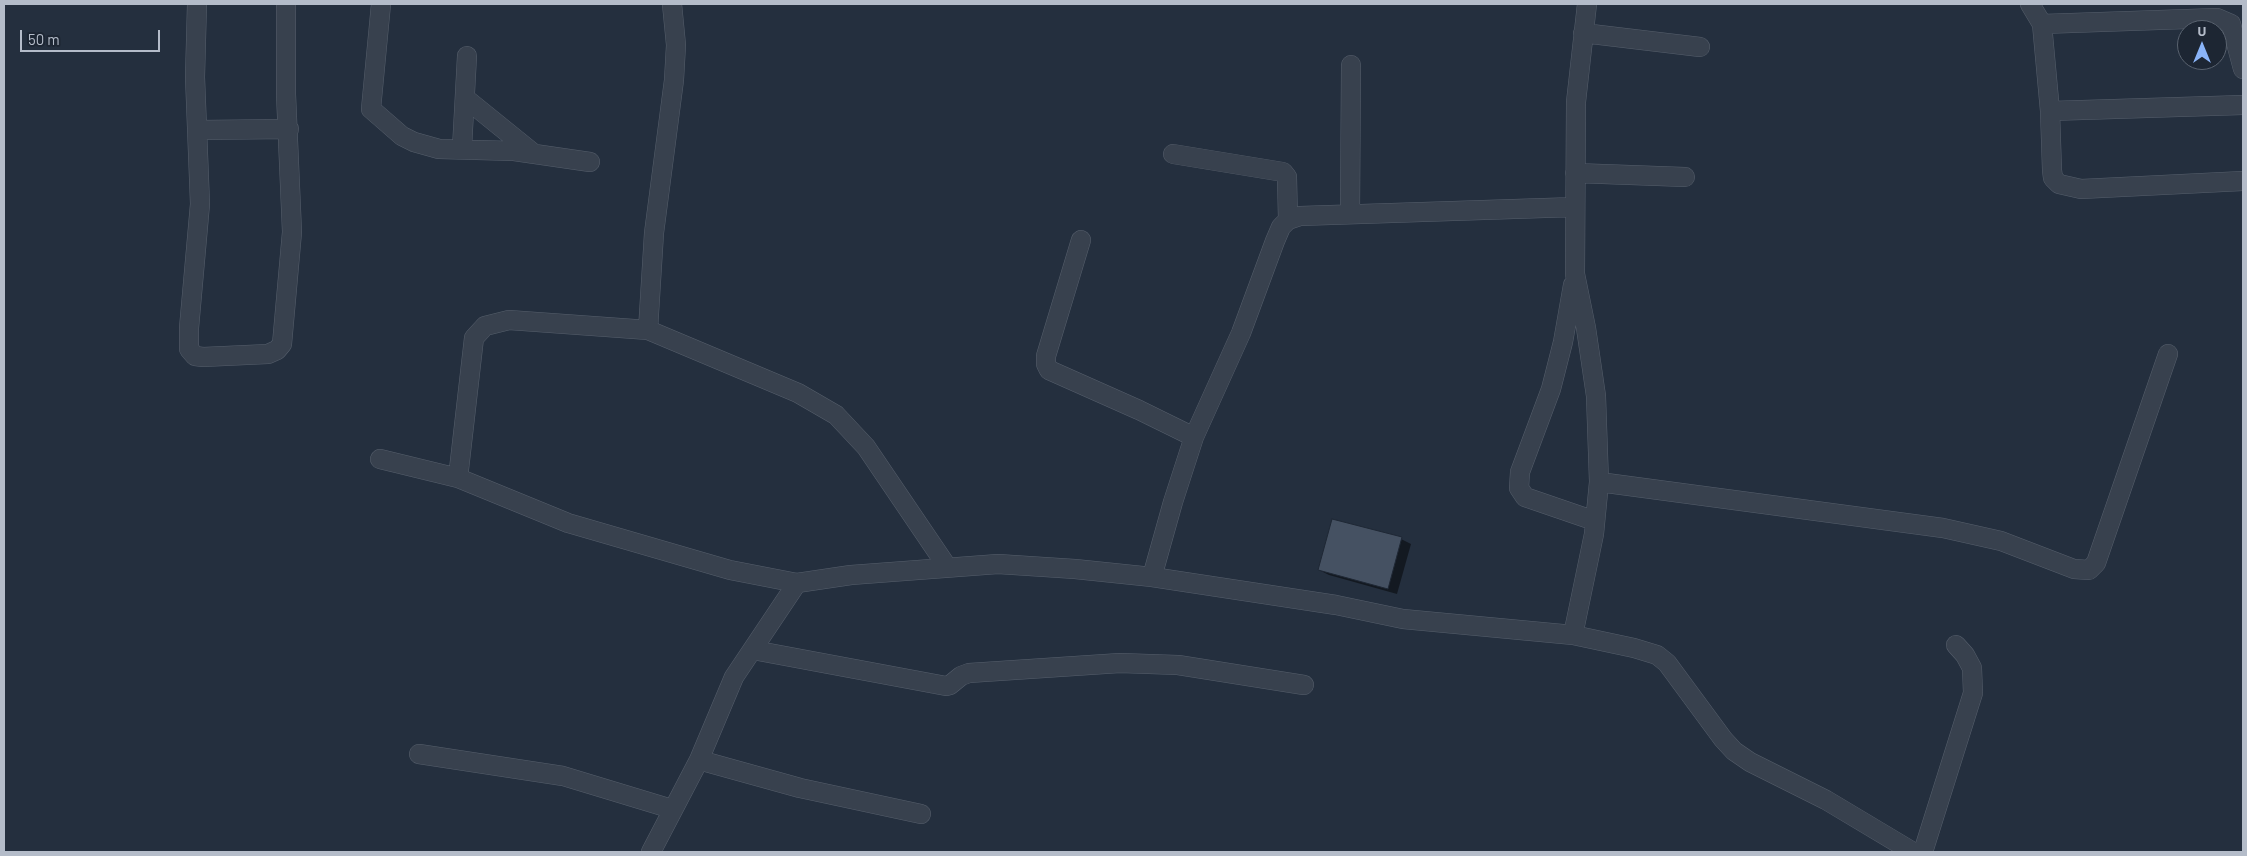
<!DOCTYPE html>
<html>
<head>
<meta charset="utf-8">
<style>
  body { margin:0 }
  #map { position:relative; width:2247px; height:856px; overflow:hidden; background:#242f3e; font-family:Barlow,sans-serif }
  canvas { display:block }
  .frame { position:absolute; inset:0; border:5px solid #b4bcc9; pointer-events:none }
  .north { position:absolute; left:2177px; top:20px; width:50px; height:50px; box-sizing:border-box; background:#1d2633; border:1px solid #59626f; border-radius:50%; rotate:0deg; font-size:14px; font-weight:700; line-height:20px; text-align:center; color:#b4bcc9 }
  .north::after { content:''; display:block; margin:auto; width:18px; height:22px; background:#8ab4f8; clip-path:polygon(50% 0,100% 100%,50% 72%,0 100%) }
  .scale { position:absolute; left:20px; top:30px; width:140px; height:22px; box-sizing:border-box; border:2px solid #b4bcc9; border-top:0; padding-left:6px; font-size:15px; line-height:18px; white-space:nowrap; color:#b4bcc9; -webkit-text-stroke:4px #1d2633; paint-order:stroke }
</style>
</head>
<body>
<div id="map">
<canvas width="2247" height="856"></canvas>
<div class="frame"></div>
<div class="north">U</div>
<div class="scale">50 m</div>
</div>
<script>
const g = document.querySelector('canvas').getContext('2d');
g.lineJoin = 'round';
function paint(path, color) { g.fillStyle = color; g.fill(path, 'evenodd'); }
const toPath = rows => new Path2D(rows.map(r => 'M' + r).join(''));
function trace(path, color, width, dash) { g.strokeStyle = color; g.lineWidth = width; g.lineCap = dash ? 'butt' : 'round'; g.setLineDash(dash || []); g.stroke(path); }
paint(toPath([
  [1401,539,1411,544,1397,594,1329,575,1319,570]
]), '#0007');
const building = toPath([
  [1332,519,1402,537,1388,589,1318,570,1332,519]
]);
paint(building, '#455162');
trace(building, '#1f2835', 1);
const street = toPath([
  [197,4,195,77,200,204,189,328,189,349,195,356,203,357,268,354,277,350,282,344,292,232,286,94,286,4],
  [381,4,371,109,402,136,414,142,439,149,514,151,590,162],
  [672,4,676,45,674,80,654,233,648,330,798,393,836,415,866,447,948,568],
  [2030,4,2042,24,2050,111,2052,170,2053,178,2059,184,2081,189,2243,181],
  [2042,24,2217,18,2231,24,2243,69],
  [1583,33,1700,47],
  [465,98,533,153],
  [2050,111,2243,105],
  [198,130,289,129],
  [462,148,467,56],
  [1173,154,1283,172,1287,177,1288,220],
  [1575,173,1685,177],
  [1350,214,1351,65],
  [1081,240,1046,356,1046,364,1049,370,1139,410,1194,437],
  [1573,285,1563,342,1551,389,1520,472,1519,488,1525,497,1595,521],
  [380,459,458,478,568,523,730,570,797,583,851,575,998,564,1075,569,1152,577,1336,605,1403,619,1573,635,1634,648,1657,655,1667,663,1723,739,1734,751,1750,762,1826,800,1913,852],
  [458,478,474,338,485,326,509,320,648,330],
  [1599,482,1943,528,2001,541,2074,569,2089,570,2096,563,2168,354],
  [1152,577,1173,502,1194,437,1241,333,1275,241,1281,227,1288,220,1300,216,1575,207],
  [1573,635,1594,534,1599,482,1596,396,1586,328,1575,274,1576,102,1587,4],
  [753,650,946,686,950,685,961,676,969,673,1120,663,1178,665,1304,685],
  [419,754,563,776,672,809],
  [699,760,800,788,921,814],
  [651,852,699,760,734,677,797,583],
  [1923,852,1973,693,1972,668,1965,655,1956,645]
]);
trace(street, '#565f6c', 20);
trace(street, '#38414e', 19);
</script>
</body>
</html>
